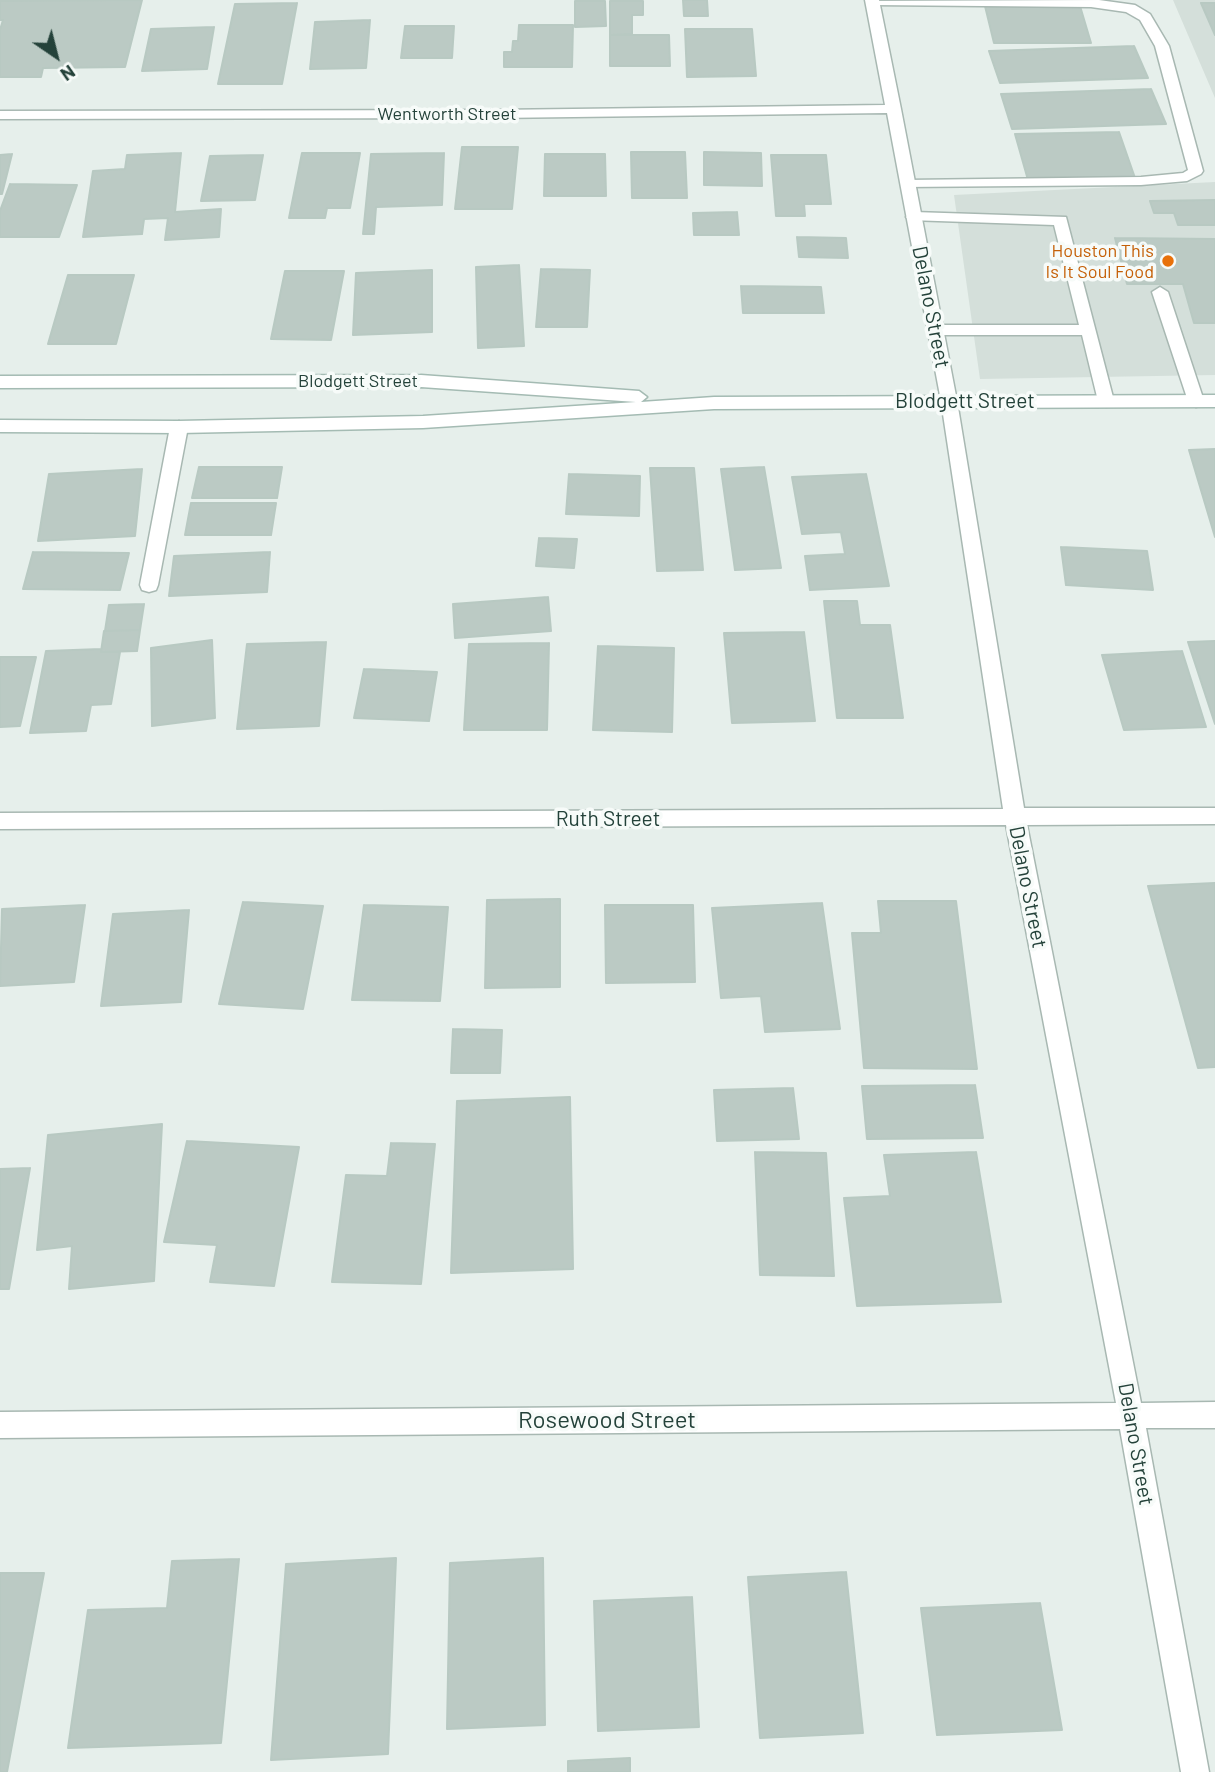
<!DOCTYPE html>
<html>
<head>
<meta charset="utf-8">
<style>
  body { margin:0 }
  #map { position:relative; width:1215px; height:1772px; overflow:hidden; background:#e6efeb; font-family:Barlow,sans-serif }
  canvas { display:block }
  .north { position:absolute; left:21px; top:21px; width:70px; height:70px; -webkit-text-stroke:5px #f7fbf9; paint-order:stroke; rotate:145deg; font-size:19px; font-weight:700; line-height:28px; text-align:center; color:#24423a }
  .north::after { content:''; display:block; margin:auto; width:24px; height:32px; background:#24423a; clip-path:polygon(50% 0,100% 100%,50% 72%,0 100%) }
</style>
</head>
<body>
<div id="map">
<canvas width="1215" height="1772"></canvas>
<div class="north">N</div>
</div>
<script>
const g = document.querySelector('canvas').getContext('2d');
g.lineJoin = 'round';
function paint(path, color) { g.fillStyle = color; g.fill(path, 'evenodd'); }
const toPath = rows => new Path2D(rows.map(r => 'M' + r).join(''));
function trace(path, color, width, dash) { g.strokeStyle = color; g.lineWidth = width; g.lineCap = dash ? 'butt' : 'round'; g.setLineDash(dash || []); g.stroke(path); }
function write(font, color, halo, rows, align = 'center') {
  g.font = font + ' Barlow,sans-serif'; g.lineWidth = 7; g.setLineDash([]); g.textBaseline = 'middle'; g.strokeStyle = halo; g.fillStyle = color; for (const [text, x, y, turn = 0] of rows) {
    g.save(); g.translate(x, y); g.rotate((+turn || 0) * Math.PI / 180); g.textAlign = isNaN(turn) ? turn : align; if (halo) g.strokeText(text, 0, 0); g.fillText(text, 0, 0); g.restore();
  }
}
paint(toPath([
  [1173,0,1215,0,1215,98],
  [1215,182,1215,375,980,379,954,195]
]), '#d4dfda');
const building = toPath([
  [142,0,125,67,43,68,41,77,0,77,0,30,3,20,0,20,0,1,142,0],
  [683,0,707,0,708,16,684,16,683,0],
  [575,1,605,1,606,26,575,27,575,1],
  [610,1,643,1,643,15,632,15,632,34,610,35,610,1],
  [297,3,282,84,218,84,235,4,297,3],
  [1201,3,1215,3,1215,35,1201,3],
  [985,6,1080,6,1091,43,994,43,985,6],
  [370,20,366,68,310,69,315,22,370,20],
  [519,25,573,25,572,67,504,67,504,52,512,52,513,41,518,41,519,25],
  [405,26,454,26,452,58,401,58,405,26],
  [214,27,207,69,142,71,151,29,214,27],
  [685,29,752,29,756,76,687,77,685,29],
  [610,35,669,35,670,66,610,66,610,35],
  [1134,46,1148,78,1000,83,989,51,1134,46],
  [1151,89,1166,124,1012,129,1001,94,1151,89],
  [1119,132,1135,178,1028,180,1015,134,1119,132],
  [462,147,518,147,512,209,455,209,462,147],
  [631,152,685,152,687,198,632,198,631,152],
  [704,152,761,153,762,186,704,185,704,152],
  [181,153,175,212,221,209,219,237,165,240,168,218,144,219,142,234,83,237,93,171,125,169,127,155,181,153],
  [302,153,360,153,350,208,327,208,325,218,289,218,302,153],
  [444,153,442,205,376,207,374,234,363,234,371,154,444,153],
  [12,154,2,194,0,194,0,155,12,154],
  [545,154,605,154,606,196,544,196,545,154],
  [263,155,255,200,201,201,210,156,263,155],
  [771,155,826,155,831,204,804,204,805,216,776,216,771,155],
  [10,184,77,185,59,237,0,237,0,211,10,184],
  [1215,200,1215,225,1178,225,1174,213,1154,213,1150,201,1215,200],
  [737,212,739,235,694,235,693,213,737,212],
  [797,237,846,238,848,258,799,257,797,237],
  [1115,238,1215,239,1215,323,1194,323,1183,284,1127,284,1115,238],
  [519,265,524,346,478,348,476,267,519,265],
  [541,269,590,270,587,327,536,327,541,269],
  [432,270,432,332,353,335,356,273,432,270],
  [285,271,344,271,331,340,271,339,285,271],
  [68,275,134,275,116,344,48,344,68,275],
  [741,286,821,287,824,313,743,313,741,286],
  [1215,449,1215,537,1189,450,1215,449],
  [199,467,282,467,277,498,192,498,199,467],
  [764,467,781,568,735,570,721,469,764,467],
  [650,468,694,468,703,570,657,571,650,468],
  [142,469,135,536,38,541,49,474,142,469],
  [569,474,640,476,639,516,566,514,569,474],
  [866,474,889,586,810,590,805,556,845,554,841,532,802,534,792,477,866,474],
  [191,503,276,503,271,535,185,535,191,503],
  [539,538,577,539,574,568,536,566,539,538],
  [1061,547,1147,551,1153,590,1066,585,1061,547],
  [33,552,129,553,120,590,23,589,33,552],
  [270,552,267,592,169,596,174,556,270,552],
  [548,597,551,631,455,638,453,604,548,597],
  [824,601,857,601,860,625,890,625,903,718,837,718,824,601],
  [144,604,140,630,105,631,109,605,144,604],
  [140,630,137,651,101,652,104,631,140,630],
  [804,632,815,721,732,723,724,633,804,632],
  [212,640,215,718,152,726,151,648,212,640],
  [1215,641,1215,724,1188,642,1215,641],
  [326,642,319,726,237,729,247,644,326,642],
  [549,643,547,730,464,730,469,644,549,643],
  [598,646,674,648,672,732,593,730,598,646],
  [101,649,101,652,120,652,111,704,91,705,86,731,30,733,46,651,101,649],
  [1182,651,1206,727,1124,730,1102,655,1182,651],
  [0,657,36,657,20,726,0,727,0,657],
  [364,669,437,672,429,721,354,718,364,669],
  [1215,883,1215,1067,1198,1068,1148,886,1215,883],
  [560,899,560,987,485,988,487,900,560,899],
  [878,901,956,901,977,1069,864,1068,852,933,881,933,878,901],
  [243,902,323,906,303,1009,219,1004,243,902],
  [822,903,840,1029,765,1032,761,996,721,998,712,908,822,903],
  [85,905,74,982,0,986,2,909,85,905],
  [364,905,448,907,440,1001,352,1000,364,905],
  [605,905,693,905,695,982,606,983,605,905],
  [189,910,181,1002,101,1006,113,914,189,910],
  [453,1029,502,1030,500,1073,451,1073,453,1029],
  [975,1085,983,1138,867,1139,862,1086,975,1085],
  [793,1088,799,1139,717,1141,714,1090,793,1088],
  [570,1097,573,1269,451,1273,457,1101,570,1097],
  [162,1124,154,1281,69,1289,72,1246,37,1250,48,1135,162,1124],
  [187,1141,299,1147,274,1286,210,1282,217,1245,164,1242,187,1141],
  [391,1143,435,1144,421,1284,332,1282,346,1175,387,1176,391,1143],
  [755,1152,826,1153,834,1276,760,1275,755,1152],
  [976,1152,1001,1302,857,1306,844,1198,890,1196,884,1155,976,1152],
  [30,1168,9,1289,0,1289,0,1169,30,1168],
  [396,1558,388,1754,271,1760,286,1564,396,1558],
  [543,1558,545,1725,447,1729,450,1563,543,1558],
  [239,1559,221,1743,68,1748,88,1610,167,1608,172,1561,239,1559],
  [846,1572,863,1733,760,1738,748,1577,846,1572],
  [0,1573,44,1573,7,1772,0,1772,0,1573],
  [692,1597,699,1727,598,1731,594,1601,692,1597],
  [1040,1603,1062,1730,937,1735,921,1608,1040,1603],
  [630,1758,630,1772,568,1772,568,1761,630,1758]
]);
paint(building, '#bbcac4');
trace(building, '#b8c9c2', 2);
const service = toPath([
  [1099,0,1135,5,1150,14,1169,46,1203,171,1201,174,1187,181,1141,185,903,187,901,184,908,180,1141,177,1183,173,1188,170,1155,46,1140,20,1126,12,1091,7,873,5,866,1,1099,0],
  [914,212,1066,217,1114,401,1112,405,1106,407,1098,401,1082,335,936,335,928,330,936,325,1079,325,1054,225,909,220,906,217,914,212],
  [1160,287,1168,292,1204,401,1202,405,1196,407,1188,401,1152,292,1160,287],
  [179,421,188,427,158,585,156,590,149,592,142,590,140,585,170,427,179,421]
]);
const minor = toPath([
  [865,0,879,0,901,109,957,401,1024,808,1215,808,1215,824,1027,825,1141,1403,1215,1402,1215,1428,1146,1428,1209,1772,1181,1772,1120,1429,0,1438,0,1412,1116,1403,1006,825,0,829,0,813,1003,809,941,401,887,113,495,118,0,119,0,111,495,110,885,105,865,0]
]);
const secondary = toPath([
  [421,375,639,391,647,397,641,402,714,397,1215,395,1215,407,714,409,423,428,179,433,0,432,0,420,179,421,423,416,636,402,421,387,0,388,0,376,421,375]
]);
trace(service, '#a8b8b2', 3);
trace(minor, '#a8b8b2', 3);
trace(secondary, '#a4bbb3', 3);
paint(service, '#fff');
paint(minor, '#fff');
paint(secondary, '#fff');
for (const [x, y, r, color] of [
  [1168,261,7,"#e8710a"]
]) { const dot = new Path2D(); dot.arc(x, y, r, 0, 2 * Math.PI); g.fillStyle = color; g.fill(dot); trace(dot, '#f7fbf9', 2.5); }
write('18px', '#24423a', '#f7fbf9', [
  ["Wentworth Street",447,114],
  ["Blodgett Street",358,381]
]);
write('18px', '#c56008', '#f7fbf9', [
  ["Houston This",1154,251],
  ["Is It Soul Food",1154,272]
], 'right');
write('21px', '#24423a', '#f7fbf9', [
  ["Delano Street",931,307,79],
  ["Blodgett Street",965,401],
  ["Ruth Street",608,819],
  ["Delano Street",1028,887,79],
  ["Delano Street",1136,1444,80]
]);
write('24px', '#24423a', '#f7fbf9', [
  ["Rosewood Street",607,1420]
]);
</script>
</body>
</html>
